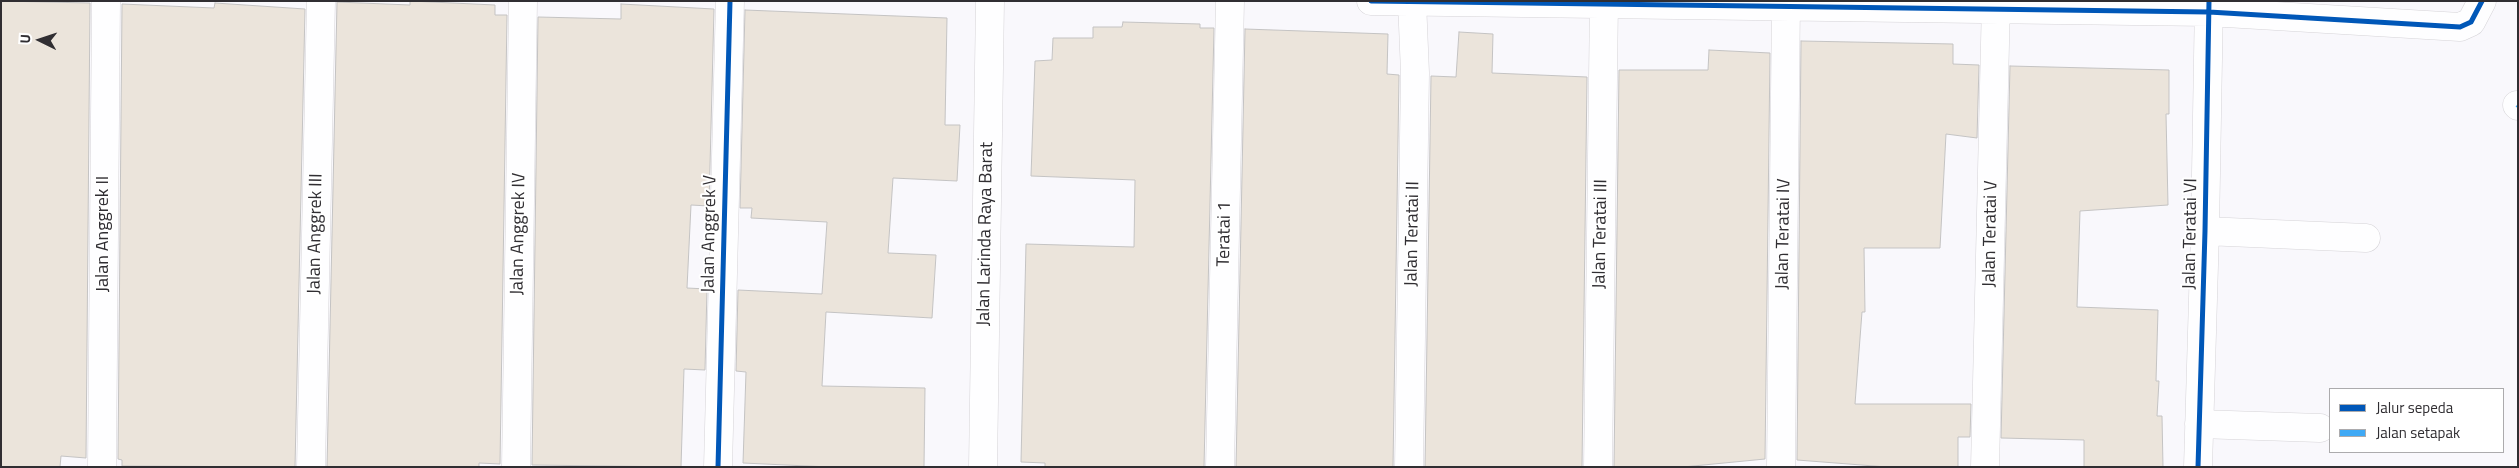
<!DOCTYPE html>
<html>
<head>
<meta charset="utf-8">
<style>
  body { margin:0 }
  #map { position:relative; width:2519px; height:468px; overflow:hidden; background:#f9f8fc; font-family:"Titillium Web",sans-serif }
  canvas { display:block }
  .frame { position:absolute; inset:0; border:2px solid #302e32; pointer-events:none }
  .legend { position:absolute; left:2329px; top:388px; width:175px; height:65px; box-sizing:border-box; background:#fff; border:1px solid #acabad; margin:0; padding:6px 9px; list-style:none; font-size:15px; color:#302e32 }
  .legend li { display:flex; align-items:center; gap:10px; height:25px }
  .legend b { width:25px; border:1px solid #acabad }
  .north { position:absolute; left:15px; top:15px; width:50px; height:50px; -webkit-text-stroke:4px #fff; paint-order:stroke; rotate:274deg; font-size:14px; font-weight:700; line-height:20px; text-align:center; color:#302e32 }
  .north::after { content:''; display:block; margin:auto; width:18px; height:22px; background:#302e32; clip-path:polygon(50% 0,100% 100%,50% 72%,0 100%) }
</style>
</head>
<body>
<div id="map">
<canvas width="2519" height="468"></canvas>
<div class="frame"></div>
<ul class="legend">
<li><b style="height:6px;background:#0057b8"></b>Jalur sepeda</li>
<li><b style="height:6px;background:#3fa9f5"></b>Jalan setapak</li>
</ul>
<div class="north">U</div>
</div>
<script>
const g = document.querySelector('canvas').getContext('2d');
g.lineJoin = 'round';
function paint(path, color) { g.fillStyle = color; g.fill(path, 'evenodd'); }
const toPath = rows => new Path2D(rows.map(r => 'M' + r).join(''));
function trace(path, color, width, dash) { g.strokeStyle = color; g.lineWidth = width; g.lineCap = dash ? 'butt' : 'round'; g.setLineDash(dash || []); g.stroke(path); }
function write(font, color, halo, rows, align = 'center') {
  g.font = font + ' "Titillium Web",sans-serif'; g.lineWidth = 4; g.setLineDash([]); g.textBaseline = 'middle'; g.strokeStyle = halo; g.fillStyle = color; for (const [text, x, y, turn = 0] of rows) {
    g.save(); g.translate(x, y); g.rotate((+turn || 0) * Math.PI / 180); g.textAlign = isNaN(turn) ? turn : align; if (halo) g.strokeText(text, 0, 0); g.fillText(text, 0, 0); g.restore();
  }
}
const building = toPath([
  [1,1,90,3,86,458,61,456,60,467,1,467,1,1],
  [410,1,495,5,495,15,507,15,500,464,479,463,479,467,327,467,337,2,410,5,410,1],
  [215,3,305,9,295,467,122,466,122,460,118,459,122,4,214,8,215,3],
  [621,4,714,9,709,206,691,205,687,288,707,289,705,370,684,369,681,467,532,465,538,17,621,19,621,4],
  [745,10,947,18,945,125,960,125,957,181,893,178,888,253,936,255,932,318,826,312,822,386,925,388,924,467,829,467,743,463,746,372,736,371,738,290,822,294,827,222,751,218,752,208,740,208,745,10],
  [1123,22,1200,24,1200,28,1214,28,1204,467,1045,467,1045,463,1021,462,1026,244,1134,247,1135,180,1031,176,1035,61,1052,60,1053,38,1093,38,1093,27,1122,27,1123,22],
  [1245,29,1388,34,1387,74,1399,75,1393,467,1236,467,1245,29],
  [1459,32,1493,34,1492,73,1587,77,1582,467,1425,467,1431,76,1456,77,1459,32],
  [1801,41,1953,44,1953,64,1979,65,1977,138,1946,134,1940,248,1864,248,1865,312,1862,312,1855,404,1971,404,1970,437,1958,437,1958,467,1887,467,1797,460,1801,41],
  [1709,50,1770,53,1765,459,1683,467,1614,467,1619,70,1708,70,1709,50],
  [2010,66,2169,70,2169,114,2166,114,2168,205,2080,211,2077,307,2158,310,2156,381,2159,381,2157,416,2162,416,2163,467,2084,467,2084,440,2001,438,2010,66]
]);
paint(building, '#ebe4db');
trace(building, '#c4c3c3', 1);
const minor = toPath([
  [1371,1,2209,12,2460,27,2471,22,2482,1],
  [2517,105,2518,106],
  [2205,231,2366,238],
  [2199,424,2320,428],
  [102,467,106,1],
  [311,467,321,1],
  [516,467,523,1],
  [718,467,730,1],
  [983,467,990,1],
  [1220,467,1230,1],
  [1409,467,1415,73,1412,1],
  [1598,467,1604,1],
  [1781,467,1786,1],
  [1985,467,1996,1],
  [2198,467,2205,231,2209,1]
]);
trace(minor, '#d5d3d7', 29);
trace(minor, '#fefeff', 28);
trace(toPath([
  [2517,105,2518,106]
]), '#3fa9f5', 4, [8, 4]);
trace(toPath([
  [1371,1,2209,12,2460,27,2471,22,2482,1],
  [718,467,730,1],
  [2198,467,2205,231,2209,1]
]), '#0057b8', 5);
write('18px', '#302e32', '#fff', [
  ["Jalan Anggrek II",104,234,-90],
  ["Jalan Anggrek III",316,234,-89],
  ["Jalan Anggrek IV",519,234,-89],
  ["Jalan Anggrek V",710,234,-89],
  ["Jalan Larinda Raya Barat",986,234,-89],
  ["Teratai 1",1225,234,-89],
  ["Jalan Teratai II",1413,234,-89],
  ["Jalan Teratai III",1601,234,-89],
  ["Jalan Teratai IV",1784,234,-89],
  ["Jalan Teratai V",1991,234,-89],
  ["Jalan Teratai VI",2191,234,-89]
]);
</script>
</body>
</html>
